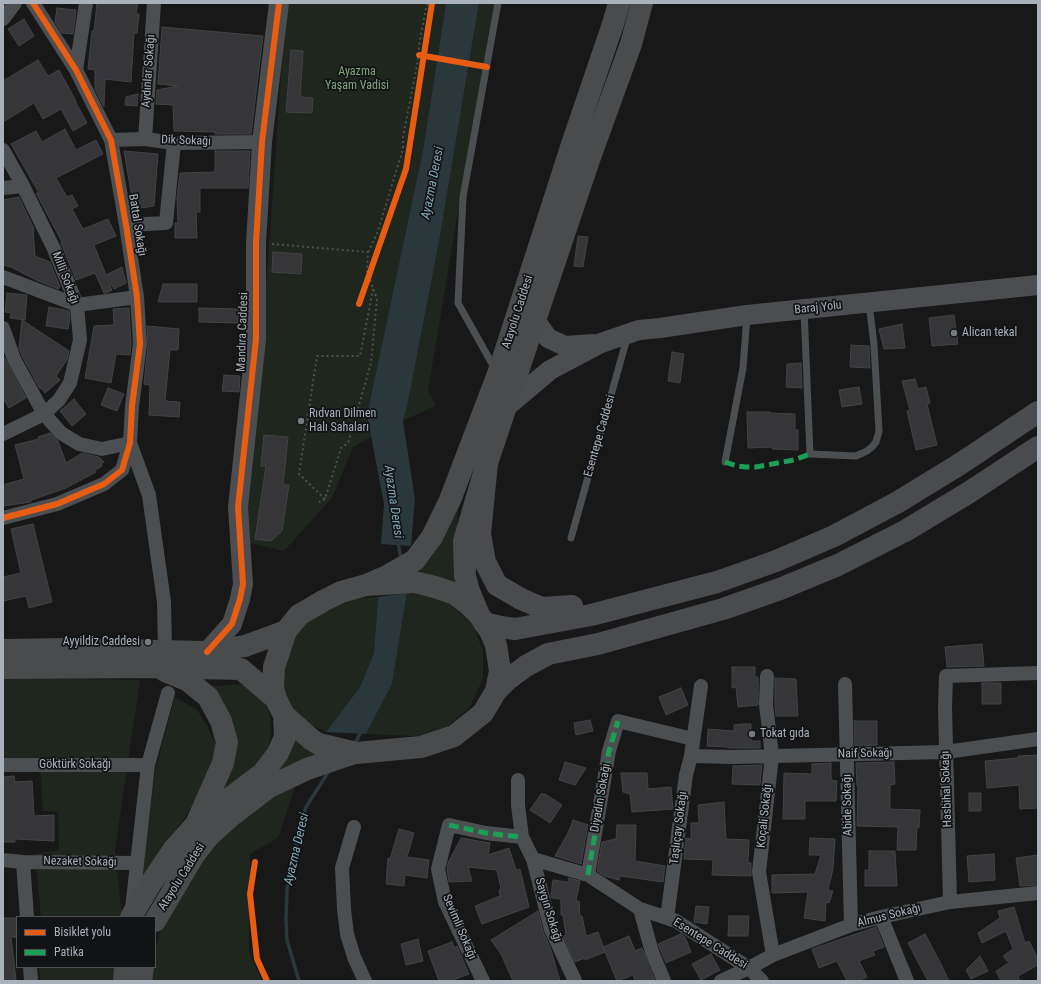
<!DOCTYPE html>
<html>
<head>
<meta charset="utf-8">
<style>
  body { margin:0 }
  #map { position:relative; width:1041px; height:984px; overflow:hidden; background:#181818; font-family:"Roboto Condensed",sans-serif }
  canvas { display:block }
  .frame { position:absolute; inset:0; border:4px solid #a9b1ba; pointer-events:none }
  .legend { position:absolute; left:16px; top:916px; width:140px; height:52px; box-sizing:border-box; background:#121315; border:1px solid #4e5257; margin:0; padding:5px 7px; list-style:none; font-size:12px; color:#a9b1ba }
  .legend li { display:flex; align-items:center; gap:8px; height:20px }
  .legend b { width:20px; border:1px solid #4e5257 }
</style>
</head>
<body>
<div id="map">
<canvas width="1041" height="984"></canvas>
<div class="frame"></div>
<ul class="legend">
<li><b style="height:5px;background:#e95d12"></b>Bisiklet yolu</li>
<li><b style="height:5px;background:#1a9f57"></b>Patika</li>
</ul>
</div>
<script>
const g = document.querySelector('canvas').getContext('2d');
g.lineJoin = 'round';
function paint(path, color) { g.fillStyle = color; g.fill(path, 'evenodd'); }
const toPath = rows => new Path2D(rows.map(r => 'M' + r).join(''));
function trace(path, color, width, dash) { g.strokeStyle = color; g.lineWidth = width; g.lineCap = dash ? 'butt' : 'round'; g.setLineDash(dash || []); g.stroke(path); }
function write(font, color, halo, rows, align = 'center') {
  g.font = font + ' "Roboto Condensed",sans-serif'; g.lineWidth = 3.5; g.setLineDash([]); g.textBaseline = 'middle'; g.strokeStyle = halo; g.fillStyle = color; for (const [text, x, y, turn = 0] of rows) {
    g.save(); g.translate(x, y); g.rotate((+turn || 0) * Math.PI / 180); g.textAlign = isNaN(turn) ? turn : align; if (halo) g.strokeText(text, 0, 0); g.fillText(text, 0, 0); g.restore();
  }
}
paint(toPath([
  [286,3,446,3,423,150,367,415,371,437,353,447,332,498,284,551,250,543,245,495,265,304],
  [479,3,496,3,458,211,428,391,436,406,402,421,408,402,439,242],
  [458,504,455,585,414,574,431,558,446,533],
  [407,593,433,597,454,606,474,627,483,651,483,679,469,708,446,727,417,736,366,734,392,684],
  [378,597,374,653,360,687,326,732,307,723,289,706,280,684,293,638,309,620,332,606,358,598],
  [3,678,140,680,115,850,122,917,41,917,35,854,59,850,58,812,43,811,40,762,3,763],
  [242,684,261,696,269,710,271,729,269,748,255,771,223,792,229,745,191,688],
  [175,697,197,710,207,725,215,743,216,765,205,789,141,879,156,767],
  [291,736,317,755,259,786],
  [298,778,278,838,250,854,249,952,262,981,149,981,149,967,155,967,155,949,167,911,190,869,235,819],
  [39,967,117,967,115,981,40,981]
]), '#1e261e');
paint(toPath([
  [446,3,479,3,439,242,408,402,403,421,415,499,411,546,381,544,384,504,367,415,423,150],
  [407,593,392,684,366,734,326,732,360,687,374,653,378,597]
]), '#2a373b');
trace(toPath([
  [398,542,401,559],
  [353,744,357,740,361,731],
  [299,981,287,940,286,920,287,890,300,827,306,807,329,771]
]), '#2a373b', 3.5);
const building = toPath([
  [97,3,138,3,136,14,139,14,137,33,134,33,131,82,105,79,104,107,95,89,95,70,88,69,92,31,94,31,97,3],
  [57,8,76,10,73,34,62,33,55,22,57,8],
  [24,19,34,36,19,46,8,29,24,19],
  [162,27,263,36,251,134,215,134,215,132,174,131,173,105,156,104,157,90,178,86,158,84,162,27],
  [291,50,303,51,300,97,313,98,312,113,286,112,291,50],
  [38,60,48,76,59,70,76,101,75,101,87,123,73,131,61,109,43,119,34,103,3,122,3,81,38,60],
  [138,94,137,106,125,105,126,97,138,94],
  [65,129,76,150,96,140,103,154,56,178,67,197,72,195,78,206,72,209,83,229,108,219,116,236,94,245,106,275,122,267,126,283,114,289,112,285,110,286,112,290,106,293,104,293,95,273,76,280,61,243,62,242,36,193,39,193,11,144,36,131,42,142,65,129],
  [124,151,158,154,154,206,134,209,124,151],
  [215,151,250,151,248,188,200,188,200,212,196,212,197,238,175,238,175,223,178,223,177,198,180,173,215,172,215,151],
  [19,197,34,229,33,229,35,256,50,262,60,287,58,289,36,280,11,267,3,265,3,200,19,197],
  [578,236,588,237,583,267,574,266,578,236],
  [273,252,302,254,301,274,272,272,273,252],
  [163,284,197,284,197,302,158,302,163,284],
  [7,293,27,295,25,320,10,318,11,313,5,312,7,293],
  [49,307,69,311,70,318,68,329,46,326,49,307],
  [129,308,131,344,130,355,116,354,111,383,85,378,94,326,114,325,113,309,129,308],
  [199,308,238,309,238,323,199,322,199,308],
  [954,315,958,344,932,346,929,318,954,315],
  [22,320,69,351,67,360,56,376,60,380,45,393,41,388,40,389,22,356,19,348,22,320],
  [902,324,905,348,884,349,879,329,902,324],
  [147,326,179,329,178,350,170,350,165,401,180,402,179,417,149,415,150,385,144,384,148,345,147,326],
  [851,345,869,346,870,368,850,367,851,345],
  [672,352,684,354,680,383,668,381,672,352],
  [3,355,26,398,9,408,3,398,3,355],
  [801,363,802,388,786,387,787,364,801,363],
  [224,375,240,376,239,392,222,391,224,375],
  [915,379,918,389,926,387,930,403,927,404,937,445,916,450,907,411,910,410,902,381,915,379],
  [859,387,862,404,842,407,839,390,859,387],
  [108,388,124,394,117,411,101,405,108,388],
  [74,399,86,414,72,426,60,411,74,399],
  [747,412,770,412,770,413,795,414,795,430,798,430,798,450,772,449,772,447,748,448,747,412],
  [50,433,58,441,66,463,82,453,99,457,104,462,101,464,102,466,95,470,96,472,66,488,31,500,31,502,3,506,3,485,24,479,15,445,39,439,38,437,50,433],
  [264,435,288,437,283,485,289,485,282,531,271,541,255,539,266,466,261,466,264,435],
  [33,524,52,602,29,608,26,596,3,601,3,577,21,573,11,529,33,524],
  [982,644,984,666,947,667,945,647,982,644],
  [732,667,755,667,755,677,758,677,758,705,738,707,736,687,732,688,732,667],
  [775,678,796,679,798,716,776,716,775,704,775,678],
  [982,683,1001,683,1001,704,982,704,982,683],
  [681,688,688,705,666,715,659,697,681,688],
  [590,720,593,731,576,735,574,723,590,720],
  [854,721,877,721,877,745,855,746,854,721],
  [744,724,751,724,751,741,760,741,760,748,728,748,728,747,707,746,708,729,734,731,734,725,744,724],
  [1038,755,1038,808,1020,809,1019,785,987,788,985,761,1018,758,1018,756,1038,755],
  [565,762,586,768,575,785,559,780,565,762],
  [894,762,895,784,890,785,890,809,920,810,919,828,917,827,916,850,897,850,898,827,857,826,858,786,857,786,856,763,894,762],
  [831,763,831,780,837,781,836,801,805,801,805,819,783,819,784,773,812,774,812,764,831,763],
  [762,765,760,785,732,784,733,766,762,765],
  [621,773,647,773,648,789,671,787,673,809,632,812,630,794,623,792,621,773],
  [14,776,15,782,32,781,34,816,54,815,54,841,15,839,15,842,3,842,3,777,14,776],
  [969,793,981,793,981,811,969,811,969,793],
  [541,794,545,794,562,805,550,823,530,810,541,794],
  [724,802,726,839,749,840,748,863,751,863,751,876,712,875,713,860,684,859,686,838,691,839,691,823,699,823,698,805,724,802],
  [573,820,588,825,581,864,555,856,569,831,573,820],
  [617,825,636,825,635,861,665,866,663,882,620,876,619,880,604,876,597,871,602,842,616,839,617,825],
  [399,829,414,833,407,857,429,860,427,878,405,875,404,886,386,884,388,858,390,859,399,829],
  [461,838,490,843,488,855,509,848,516,870,520,869,529,907,482,924,475,906,500,896,499,890,501,889,497,870,468,867,472,881,449,882,447,869,448,863,461,838],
  [810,838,835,839,833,869,828,890,833,891,829,903,826,902,825,921,804,918,808,892,772,893,772,875,815,874,821,855,809,855,810,838],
  [869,851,895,851,897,886,865,886,865,870,869,870,869,851],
  [994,854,995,880,969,882,967,856,994,854],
  [1038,855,1038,885,1020,886,1016,858,1038,855],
  [569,878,580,881,576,901,579,901,580,916,582,916,586,936,598,932,605,952,585,960,585,958,575,962,563,936,566,935,563,915,561,915,561,899,552,898,551,896,553,880,568,882,569,878],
  [696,906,709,907,707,924,694,922,696,906],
  [1014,907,1025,943,1029,941,1038,959,1038,965,1018,976,1020,981,1001,981,996,971,1009,963,1003,956,1013,949,1006,931,982,943,978,933,1000,918,998,911,1014,907],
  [538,911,543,931,551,950,560,981,513,981,501,954,491,940,538,911],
  [729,916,749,916,748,936,728,936,729,916],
  [3,918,17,918,17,937,11,937,16,980,3,981,3,918],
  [876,927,884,947,873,951,875,955,859,961,867,977,858,981,847,981,837,961,819,968,812,949,876,927],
  [681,934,685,937,691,952,666,963,658,944,681,934],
  [925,934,941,964,949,981,928,981,908,943,925,934],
  [629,936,635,951,642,948,655,981,635,981,633,975,617,981,603,947,629,936],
  [418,939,423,961,406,965,401,944,418,939],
  [452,942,454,948,457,946,469,974,450,981,439,981,428,951,452,942],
  [711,954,720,970,701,980,692,964,711,954],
  [980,956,988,971,971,979,966,970,980,956]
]);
paint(building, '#363638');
trace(building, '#414344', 1);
trace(toPath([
  [272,244,368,252,367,272,377,299,371,363,348,443,341,448,325,499,319,502],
  [368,252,377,234,403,149,403,137,418,60,419,45,427,3],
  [325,499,299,474,317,356,360,356,373,289]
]), '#4e5053', 2, [2, 3]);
trace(toPath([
  [804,309,810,454,856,456,867,451,872,447,876,442,879,431,874,345,869,303],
  [495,369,458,303,463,197,498,3],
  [725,462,743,368,747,316],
  [571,538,627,338]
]), '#4c4f51', 7);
trace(toPath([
  [3,19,15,3],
  [76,70,86,3],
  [145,139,154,3],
  [111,140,145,139,174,143,262,142],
  [3,150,23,186,3,188],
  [126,225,166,223,174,143],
  [3,277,77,305,137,297],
  [3,328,14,359,44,414,61,433,79,444,102,449,130,443,149,495,164,602,165,651],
  [3,434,44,414,59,400,70,383,80,340,77,305,54,249,23,186],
  [3,518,57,504,104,484,122,470,130,443,132,406,140,344,137,297,126,225,111,140,76,70,33,3],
  [767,676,766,704,772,756,759,872,773,955],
  [845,684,851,925],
  [691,756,733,757,946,752,1038,739],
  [3,765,148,765],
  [518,780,518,805,522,837,533,859,588,875,640,909,676,921,749,968,762,981],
  [354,827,342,868,344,909,347,934,354,957,365,981],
  [533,859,551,929,575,981],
  [3,860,23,862,27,917],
  [23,862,137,863],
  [588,875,609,751,618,721,693,739],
  [950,902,945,708,946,676,1038,673],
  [132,909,148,765,168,693],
  [640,909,652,952,664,981],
  [881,917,907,981],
  [667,918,686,775,691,756,701,686],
  [30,967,31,981],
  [483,981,445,902,438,869,449,825,486,833,522,837],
  [721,981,749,968,773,955,851,925,881,917,950,902,1038,893]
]), '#4c4f51', 14);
trace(toPath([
  [535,320,548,338,565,346,593,344],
  [506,407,550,370,601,343,639,330,660,328,747,315,1038,285],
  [207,652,232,624,240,599,243,584,238,507,256,339,256,243,262,142,279,3]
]), '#4b4d50', 20);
trace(toPath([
  [414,582,435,587,455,594,468,604,479,615,490,631,496,645,500,671,496,691,483,713,454,736,421,747,356,753,319,744,312,740,284,715,276,699,273,688,274,667,286,631,299,615,323,601,341,592,366,585,414,582],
  [366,585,387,576,415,560,432,537,450,500,498,374,573,141,613,24,619,3],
  [479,615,469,591,465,576,464,541,487,463,589,160,631,44,642,3],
  [3,650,67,649,207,652,245,646,286,631],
  [3,668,154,667,241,669,276,699],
  [165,671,187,680,208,697,221,721,227,742,223,763,197,822],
  [131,917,151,883,174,849,197,823,263,773,278,753,285,737,284,715],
  [155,921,194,855,208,837,231,816,269,787,307,769,354,753],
  [124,981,125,967],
  [141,981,143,967]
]), '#4a4b4d', 22);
trace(toPath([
  [487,463,480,534,485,562,497,585,521,599,542,608,572,606],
  [484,623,501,627,515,629,591,615,717,582,776,561,834,536,898,502,960,464,1038,412],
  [496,691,507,680,526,666,548,654,598,644,723,609,780,589,838,565,905,531,968,493,1038,447]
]), '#4a4b4e', 22);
trace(toPath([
  [725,462,737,466,746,467,756,467,794,460,810,454],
  [449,825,486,833,522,837],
  [588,875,609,751,618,721]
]), '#1a9f57', 5, [10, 5]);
trace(toPath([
  [419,55,487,67],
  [359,304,406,169,432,3],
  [3,518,57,504,104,484,122,470,130,443,132,406,140,344,137,297,126,225,111,140,76,70,33,3],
  [207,652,232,624,240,599,243,584,238,507,256,339,256,243,262,142,279,3],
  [255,862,250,894,257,959,267,981]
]), '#e95d12', 6);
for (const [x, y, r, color] of [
  [954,333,4,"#767b81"],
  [301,421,4,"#767b81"],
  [148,642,4,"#767b81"],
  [752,734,4,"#767b81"]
]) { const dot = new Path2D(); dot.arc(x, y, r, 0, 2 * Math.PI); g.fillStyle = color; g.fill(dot); trace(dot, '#121315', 1.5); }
write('12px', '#a9b1ba', '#121315', [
  ["Aydınlar Sokağı",149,71,-86],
  ["Dik Sokağı",186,141,2],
  ["Battal Sokağı",137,225,81],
  ["Milli Sokağı",65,278,69],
  ["Baraj Yolu",818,308,-6],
  ["Atayolu Caddesi",518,312,-72],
  ["Mandıra Caddesi",243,332,-88],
  ["Esentepe Caddesi",600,436,-74],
  ["Naif Sokağı",865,754,-1],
  ["Göktürk Sokağı",75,765],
  ["Hasbihal Sokağı",947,789,-92],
  ["Diyadin Sokağı",601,798,-80],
  ["Abide Sokağı",848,805,-91],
  ["Koçali Sokağı",765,816,-84],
  ["Taşlıçay Sokağı",679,828,-83],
  ["Nezaket Sokağı",80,862,1],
  ["Atayolu Caddesi",182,877,-58],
  ["Saygın Sokağı",548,910,73],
  ["Almus Sokağı",889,916,-14],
  ["Sevimli Sokağı",459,927,67],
  ["Esentepe Caddesi",710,944,32]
]);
write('12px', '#84a67e', '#121315', [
  ["Ayazma",357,72],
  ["Yaşam Vadisi",357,86]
]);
write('12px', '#a9b1ba', '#121315', [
  ["Alican tekal",962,333],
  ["Rıdvan Dilmen",309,414],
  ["Halı Sahaları",309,428],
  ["Ayyildiz Caddesi",140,642,"right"],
  ["Tokat gıda",760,734]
], 'left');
write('italic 13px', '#7ea8b7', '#121315', [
  ["Ayazma Deresi",433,183,-79],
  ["Ayazma Deresi",393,502,82],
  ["Ayazma Deresi",297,849,-77]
]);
</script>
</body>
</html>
